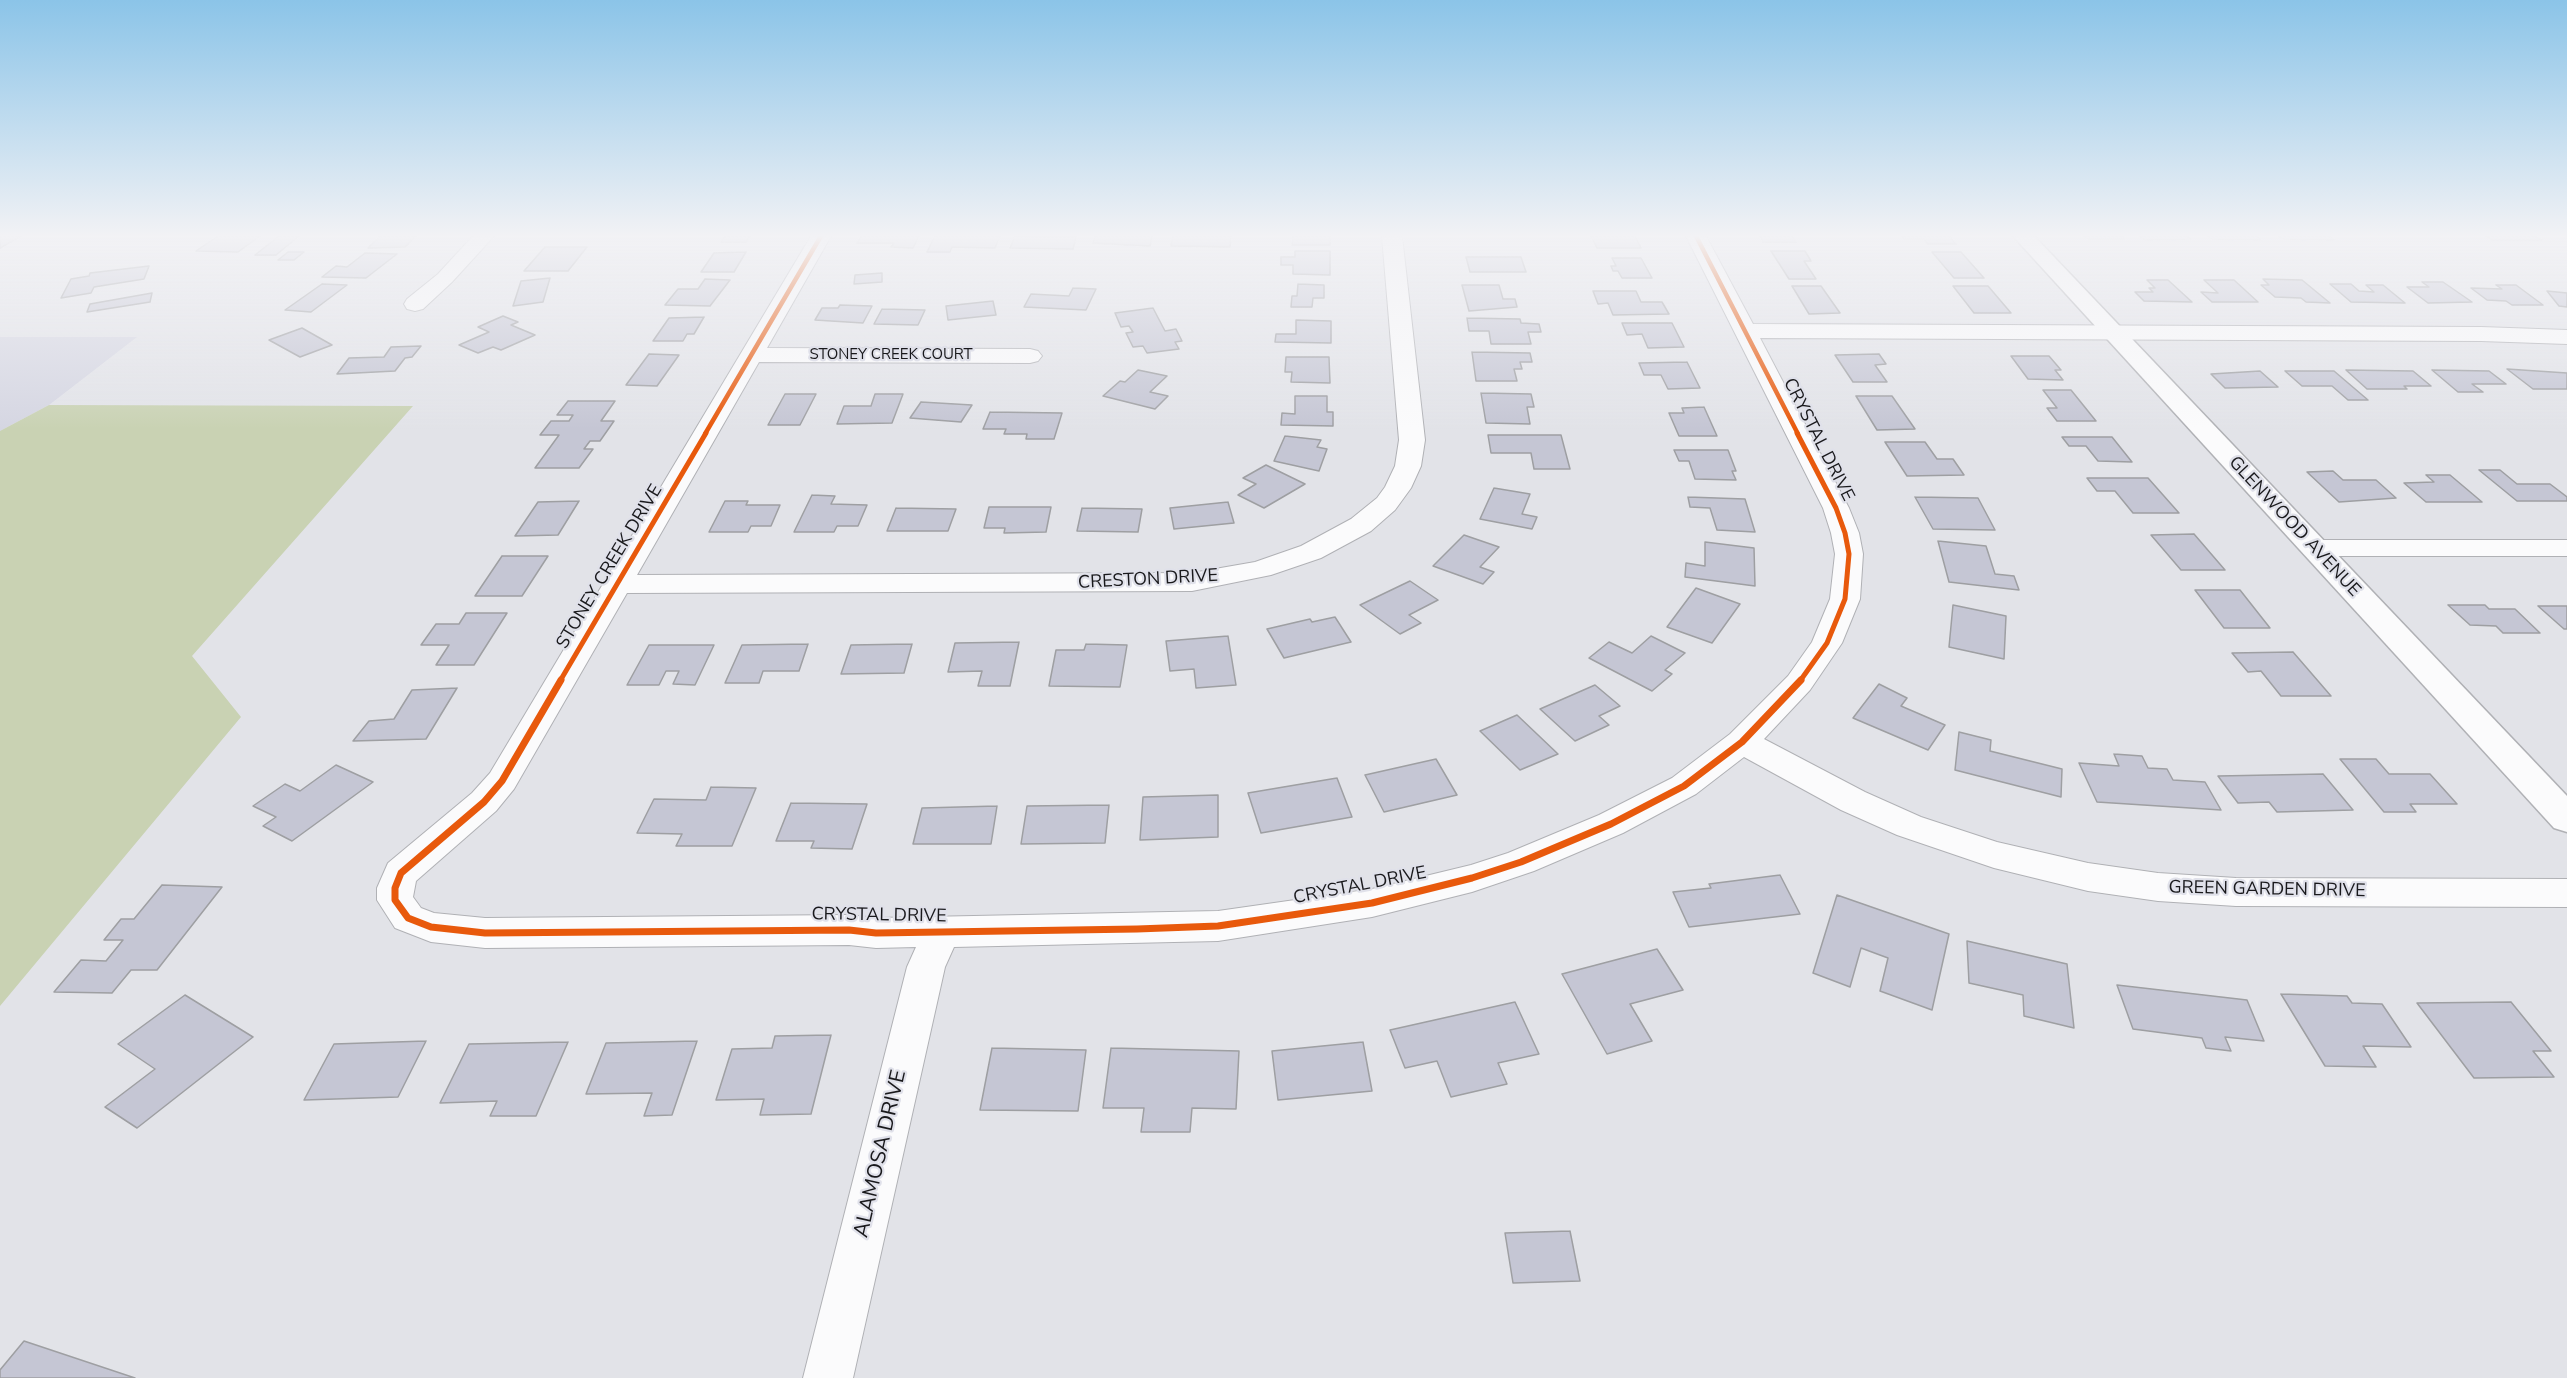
<!DOCTYPE html>
<html>
<head>
<meta charset="utf-8">
<style>
  body { margin:0 }
  canvas { display:block; background:#e2e3e8 }
</style>
</head>
<body>
<canvas width="2567" height="1378"></canvas>
<script>
const g = document.querySelector('canvas').getContext('2d');
g.lineJoin = 'round';
function paint(path, color) { g.fillStyle = color; g.fill(path, 'evenodd'); }
const toPath = rows => new Path2D(rows.map(r => 'M' + r).join(''));
function trace(path, color, width, dash) { g.strokeStyle = color; g.lineWidth = width; g.lineCap = dash ? 'butt' : 'round'; g.setLineDash(dash || []); g.stroke(path); }
function write(font, color, halo, rows, align = 'center') {
  g.font = font + ' "Nunito Sans",sans-serif'; g.lineWidth = 4.5; g.setLineDash([]); g.textBaseline = 'middle'; g.strokeStyle = halo; g.fillStyle = color; for (const [text, x, y, turn = 0] of rows) {
    g.save(); g.translate(x, y); g.rotate((+turn || 0) * Math.PI / 180); g.textAlign = isNaN(turn) ? turn : align; if (halo) g.strokeText(text, 0, 0); g.fillText(text, 0, 0); g.restore();
  }
}
paint(toPath([
  [0,337,137,337,49,405,0,431]
]), '#d5d6e2');
paint(toPath([
  [49,405,413,406,192,656,241,717,0,1006,0,431]
]), '#c9d2b3');
const building = toPath([
  [0,236,21,236,0,248,0,236],
  [218,236,260,236,238,252,196,251,218,236],
  [279,236,299,236,276,255,255,255,279,236],
  [380,236,416,236,405,247,368,248,380,236],
  [725,236,750,236,746,242,721,242,725,236],
  [861,236,919,236,913,248,891,247,894,243,857,243,861,236],
  [935,236,1000,236,995,248,952,247,950,252,927,252,935,236],
  [1015,236,1034,237,1076,237,1073,249,1010,248,1015,236],
  [1095,236,1152,236,1150,246,1093,243,1095,236],
  [1173,236,1231,236,1230,247,1171,246,1173,236],
  [1293,236,1330,236,1330,245,1292,245,1293,236],
  [1591,236,1635,236,1641,248,1597,248,1591,236],
  [1760,236,1792,236,1796,242,1763,242,1760,236],
  [1902,236,1949,236,1956,244,1928,244,1924,239,1904,239,1902,236],
  [2084,236,2122,236,2125,239,2088,239,2084,236],
  [2140,236,2186,236,2191,239,2145,240,2140,236],
  [2208,236,2256,236,2261,240,2212,239,2208,236],
  [2279,236,2329,236,2335,240,2284,239,2279,236],
  [2486,236,2534,236,2542,240,2492,240,2486,236],
  [545,247,587,247,568,271,524,271,545,247],
  [1295,251,1330,251,1330,275,1293,274,1293,265,1281,265,1281,257,1295,257,1295,251],
  [1771,251,1805,251,1811,261,1804,261,1816,279,1789,279,1771,251],
  [288,252,304,252,294,260,278,260,288,252],
  [746,252,734,272,701,272,714,253,746,252],
  [1932,252,1961,252,1984,278,1954,278,1932,252],
  [365,253,397,254,366,278,322,277,336,266,347,267,365,253],
  [1466,257,1521,257,1526,272,1470,272,1466,257],
  [1612,258,1641,258,1652,278,1622,278,1618,271,1613,271,1611,266,1616,266,1612,258],
  [149,266,144,279,94,287,91,293,61,298,71,279,89,276,90,273,149,266],
  [882,273,882,282,854,284,855,275,882,273],
  [550,278,543,302,513,306,521,281,550,278],
  [705,279,730,280,710,306,665,305,678,289,698,289,705,279],
  [2263,279,2302,280,2330,303,2306,302,2301,298,2275,297,2261,285,2269,285,2263,279],
  [2147,280,2168,280,2192,302,2144,301,2135,292,2153,292,2149,288,2155,288,2147,280],
  [2204,280,2234,280,2258,302,2212,302,2201,292,2218,293,2204,280],
  [2422,282,2443,282,2472,302,2428,303,2407,287,2429,287,2422,282],
  [322,284,347,285,311,312,285,310,322,284],
  [1298,284,1324,285,1324,298,1313,298,1312,307,1291,307,1292,296,1297,296,1298,284],
  [2330,284,2351,284,2359,291,2374,292,2366,285,2383,285,2405,303,2351,302,2330,284],
  [1462,285,1499,285,1503,299,1515,299,1517,307,1469,311,1462,285],
  [2496,285,2516,285,2543,305,2512,305,2506,301,2487,300,2471,288,2502,289,2496,285],
  [1792,286,1821,286,1840,313,1809,314,1792,286],
  [1953,286,1988,286,2011,313,1974,313,1953,286],
  [1073,288,1096,289,1086,310,1024,307,1031,294,1069,296,1073,288],
  [1593,291,1636,291,1641,302,1662,302,1669,314,1613,315,1608,303,1598,304,1593,291],
  [2547,291,2567,293,2567,307,2559,306,2547,291],
  [152,293,150,302,87,312,90,304,152,293],
  [993,301,996,315,948,320,946,306,993,301],
  [840,305,872,306,863,323,815,320,822,308,838,308,840,305],
  [1153,308,1165,331,1176,329,1182,341,1175,342,1179,349,1147,353,1143,346,1133,347,1126,333,1133,332,1129,326,1121,327,1115,313,1153,308],
  [882,309,925,310,918,325,874,324,882,309],
  [503,316,518,322,511,325,535,335,501,350,493,347,478,353,459,345,489,332,478,327,503,316],
  [704,317,694,334,687,334,683,341,653,341,669,318,704,317],
  [1467,318,1520,319,1521,323,1539,324,1541,332,1528,332,1531,344,1491,344,1489,331,1469,331,1467,318],
  [1296,320,1331,321,1331,343,1275,342,1276,334,1296,334,1296,320],
  [1622,323,1672,323,1684,347,1648,348,1642,334,1627,335,1622,323],
  [302,328,332,345,300,357,269,340,302,328],
  [421,346,412,357,405,358,395,371,337,374,349,358,384,357,391,347,421,346],
  [1472,352,1530,353,1532,362,1520,362,1522,369,1514,369,1517,381,1476,381,1472,352],
  [649,354,679,355,657,386,626,385,649,354],
  [1879,354,1886,364,1875,365,1887,382,1853,382,1835,355,1879,354],
  [2011,356,2049,356,2061,370,2055,370,2063,380,2028,379,2011,356],
  [1286,357,1329,357,1330,383,1291,382,1292,372,1285,372,1286,357],
  [1687,362,1700,388,1668,389,1661,375,1644,375,1639,363,1687,362],
  [2507,369,2567,373,2567,389,2533,389,2507,369],
  [1138,370,1167,376,1150,392,1168,396,1155,409,1103,396,1120,381,1125,382,1138,370],
  [2346,370,2413,371,2431,386,2404,386,2407,389,2367,389,2346,370],
  [2432,370,2489,371,2506,384,2472,384,2483,392,2458,392,2432,370],
  [2260,371,2278,387,2225,388,2211,374,2260,371],
  [2285,371,2334,371,2368,400,2348,400,2332,386,2302,386,2285,371],
  [2043,390,2071,390,2096,421,2057,421,2047,408,2057,408,2043,390],
  [1481,393,1531,394,1534,407,1527,407,1530,424,1486,423,1481,393],
  [785,394,816,394,800,425,768,425,785,394],
  [875,394,903,394,892,423,837,424,844,406,871,406,875,394],
  [1295,396,1327,396,1327,412,1333,412,1333,426,1281,425,1282,413,1295,414,1295,396],
  [1856,396,1892,396,1915,429,1877,430,1856,396],
  [568,401,615,401,601,421,614,421,600,441,590,441,584,449,593,449,579,468,535,468,559,435,540,435,551,421,569,421,573,415,557,415,568,401],
  [921,402,972,405,961,422,910,418,921,402],
  [1704,407,1717,436,1679,436,1669,413,1684,413,1682,408,1704,407],
  [990,412,1062,413,1054,439,1026,439,1027,434,1004,434,1006,429,983,429,990,412],
  [1488,435,1561,435,1570,469,1534,469,1531,453,1491,453,1488,435],
  [1285,436,1321,440,1317,447,1327,449,1319,471,1274,461,1285,436],
  [2062,437,2112,437,2132,462,2098,461,2086,446,2069,446,2062,437],
  [1885,442,1925,442,1937,459,1953,459,1964,475,1907,476,1885,442],
  [1674,450,1728,450,1736,471,1732,471,1736,480,1695,479,1689,461,1679,461,1674,450],
  [1266,465,1305,484,1264,508,1238,495,1256,484,1243,478,1266,465],
  [2479,470,2500,470,2517,484,2550,484,2567,497,2567,501,2517,501,2479,470],
  [2333,471,2343,480,2376,480,2396,498,2339,502,2307,472,2333,471],
  [2426,475,2450,475,2482,502,2426,502,2404,483,2434,482,2426,475],
  [2087,478,2148,478,2179,513,2133,513,2115,491,2097,491,2087,478],
  [1494,488,1530,494,1522,514,1537,517,1532,529,1480,519,1494,488],
  [812,495,835,496,831,504,867,505,858,526,837,526,834,532,794,532,812,495],
  [1688,497,1745,499,1755,532,1717,530,1710,508,1690,507,1688,497],
  [1915,497,1978,498,1995,530,1933,529,1915,497],
  [579,501,558,535,515,536,538,502,579,501],
  [725,501,748,501,746,505,780,505,771,526,751,526,748,532,709,532,725,501],
  [1228,502,1234,523,1174,529,1170,508,1228,502],
  [989,507,1051,507,1046,532,1004,533,1005,528,984,528,989,507],
  [896,508,956,509,948,531,887,531,896,508],
  [1082,508,1142,509,1138,532,1077,531,1082,508],
  [2194,534,2225,570,2181,570,2151,535,2194,534],
  [1464,535,1499,547,1480,567,1494,572,1483,584,1433,566,1464,535],
  [1938,541,1986,546,1995,574,2014,576,2019,590,1949,582,1938,541],
  [1705,542,1754,548,1755,586,1685,577,1686,563,1705,566,1705,542],
  [502,556,548,556,522,596,475,596,502,556],
  [1410,581,1438,600,1409,615,1421,623,1400,634,1360,605,1410,581],
  [1696,588,1740,604,1712,643,1667,627,1696,588],
  [2195,590,2240,590,2270,628,2224,628,2195,590],
  [1953,605,2006,616,2004,659,1949,647,1953,605],
  [2448,605,2485,605,2489,609,2515,609,2540,633,2503,633,2496,626,2470,625,2448,605],
  [2538,606,2567,606,2567,629,2564,629,2538,606],
  [466,613,507,613,474,665,436,665,449,645,421,645,436,624,459,624,466,613],
  [1335,617,1351,642,1284,658,1267,629,1310,619,1312,622,1335,617],
  [1228,636,1236,685,1196,688,1194,669,1170,671,1166,641,1228,636],
  [1651,636,1685,653,1665,670,1672,674,1652,691,1589,658,1609,642,1632,653,1651,636],
  [1019,642,1010,686,978,686,982,671,948,672,955,643,1019,642],
  [808,644,799,671,763,671,759,683,725,683,742,645,808,644],
  [912,644,904,673,841,674,851,645,912,644],
  [1086,644,1127,645,1120,687,1049,686,1056,650,1084,650,1086,644],
  [649,645,714,645,695,685,673,684,679,671,666,671,659,685,627,685,649,645],
  [2293,652,2331,696,2281,696,2261,671,2248,672,2232,653,2293,652],
  [1879,684,1907,698,1901,706,1945,725,1928,750,1853,718,1879,684],
  [1595,685,1620,706,1599,716,1609,725,1575,741,1540,709,1595,685],
  [457,688,426,739,353,741,369,721,394,719,412,690,457,688],
  [1517,715,1558,754,1520,770,1480,731,1517,715],
  [1959,732,1991,740,1990,751,2062,769,2061,797,1955,770,1959,732],
  [2114,754,2142,756,2148,768,2167,769,2173,780,2205,782,2221,810,2097,802,2079,763,2119,766,2114,754],
  [1436,759,1457,795,1384,812,1365,775,1436,759],
  [2340,759,2376,759,2389,774,2430,774,2457,804,2410,804,2416,812,2384,812,2340,759],
  [336,765,373,782,292,841,263,826,276,817,253,806,285,784,300,791,336,765],
  [2323,774,2353,810,2277,812,2269,802,2238,803,2218,776,2323,774],
  [1337,778,1352,817,1261,833,1248,793,1337,778],
  [711,787,756,788,732,846,676,846,682,834,637,833,654,799,706,800,711,787],
  [1218,795,1218,837,1140,840,1143,797,1218,795],
  [791,803,867,804,852,849,811,848,814,841,776,841,791,803],
  [1109,805,1105,843,1021,844,1027,806,1109,805],
  [997,806,991,844,913,844,922,808,997,806],
  [1780,875,1800,914,1689,927,1673,892,1711,888,1709,884,1780,875],
  [162,885,222,887,157,970,131,970,112,993,54,992,81,960,106,961,123,940,104,940,121,919,134,919,162,885],
  [1837,895,1949,934,1932,1010,1880,991,1888,958,1861,948,1850,987,1813,973,1837,895],
  [1967,941,2067,964,2074,1028,2024,1016,2023,995,1969,983,1967,941],
  [1657,949,1683,990,1630,1004,1652,1041,1607,1054,1562,974,1657,949],
  [2117,985,2247,1000,2264,1041,2225,1037,2231,1051,2206,1048,2202,1038,2133,1029,2117,985],
  [2281,994,2347,996,2352,1003,2382,1004,2411,1047,2363,1046,2376,1067,2325,1066,2281,994],
  [185,995,253,1037,137,1128,105,1107,155,1069,118,1044,185,995],
  [1515,1002,1539,1054,1498,1063,1507,1084,1451,1097,1437,1061,1405,1068,1390,1030,1515,1002],
  [2511,1002,2551,1051,2533,1051,2554,1077,2474,1078,2417,1003,2511,1002],
  [831,1035,811,1114,760,1115,764,1099,716,1100,732,1049,772,1048,775,1036,831,1035],
  [426,1041,398,1097,304,1100,334,1044,426,1041],
  [697,1041,672,1115,644,1116,652,1093,586,1094,606,1043,697,1041],
  [568,1042,536,1116,490,1116,497,1101,440,1103,469,1044,568,1042],
  [1363,1042,1372,1091,1278,1100,1272,1051,1363,1042],
  [992,1048,1086,1050,1078,1111,980,1110,992,1048],
  [1111,1048,1239,1051,1236,1109,1192,1108,1190,1132,1141,1132,1144,1108,1103,1108,1111,1048],
  [1570,1231,1580,1281,1513,1283,1505,1233,1570,1231],
  [24,1341,135,1378,0,1378,0,1370,24,1341]
]);
paint(building, '#c5c6d4');
trace(building, '#9e9fa2', 1.5);
const minor = toPath([
  [473,236,494,236,452,282,423,309,415,311,407,309,404,304,407,299,438,274,473,236],
  [811,236,831,236,767,348,1030,349,1038,351,1042,356,1038,361,1030,363,759,362,637,575,1192,573,1255,562,1301,546,1351,519,1377,498,1385,487,1395,466,1399,440,1382,236,1402,236,1425,440,1421,466,1411,488,1395,510,1371,531,1321,558,1271,575,1192,591,627,593,514,789,496,811,416,881,413,897,421,908,434,913,485,918,849,915,876,918,1218,911,1372,889,1471,865,1508,853,1599,815,1672,778,1730,734,1788,676,1812,642,1830,599,1835,554,1831,533,1823,508,1686,236,1706,236,1753,324,2481,327,2567,330,2567,344,2481,341,1760,338,1849,508,1859,533,1863,554,1860,599,1842,643,1810,690,1764,739,1865,792,1921,817,1997,842,2088,863,2158,873,2236,878,2567,879,2567,907,2236,906,2158,901,2088,891,1994,868,1897,835,1841,810,1744,757,1696,794,1623,833,1534,871,1472,892,1372,917,1218,941,954,947,945,967,853,1378,803,1378,907,967,916,947,876,948,849,945,485,948,431,942,395,928,377,900,377,888,388,863,472,793,490,773,811,236],
  [2314,540,2567,540,2567,556,2314,556,2304,554,2300,548,2304,542,2314,540]
]);
const tertiary = toPath([
  [2013,236,2034,236,2567,796,2567,832,2554,828,2013,236]
]);
trace(minor, '#b0b1b5', 2);
trace(tertiary, '#b0b1b5', 3);
paint(minor, '#fbfbfc');
paint(tertiary, '#fbfbfc');
trace(toPath([
  [1696,236,1798,434],
  [705,434,821,236]
]), '#e8590c', 4.5);
trace(toPath([
  [1797,433,1836,508,1845,533,1849,554,1845,599,1827,643,1800,681],
  [560,681,706,433]
]), '#e8590c', 5);
trace(toPath([
  [561,680,502,781,484,802,401,873,395,888,395,900,408,918,431,927,485,933,849,930,876,933,1137,929,1218,926,1372,903,1472,878,1521,862,1611,824,1684,786,1742,742,1801,680]
]), '#e8590c', 7);
const sky = g.createLinearGradient(0, 0, 0, 429);
sky.addColorStop(0, '#8bc4e8');
sky.addColorStop(0.55, '#f2f2f5');
sky.addColorStop(1, '#f2f2f500');
g.fillStyle = sky;
g.fillRect(0, 0, 2567, 429);
write('15px', '#19191c', '#e0e1ea', [
  ["STONEY CREEK COURT",891,355]
]);
write('18px', '#19191c', '#e0e1ea', [
  ["CRYSTAL DRIVE",1818,440,63],
  ["GLENWOOD AVENUE",2294,527,47],
  ["STONEY CREEK DRIVE",610,567,-59],
  ["CRESTON DRIVE",1148,580,-3],
  ["CRYSTAL DRIVE",1360,886,-11],
  ["GREEN GARDEN DRIVE",2267,890,1],
  ["CRYSTAL DRIVE",879,916,1]
]);
write('21px', '#19191c', '#e0e1ea', [
  ["ALAMOSA DRIVE",881,1154,-77]
]);
</script>
</body>
</html>
